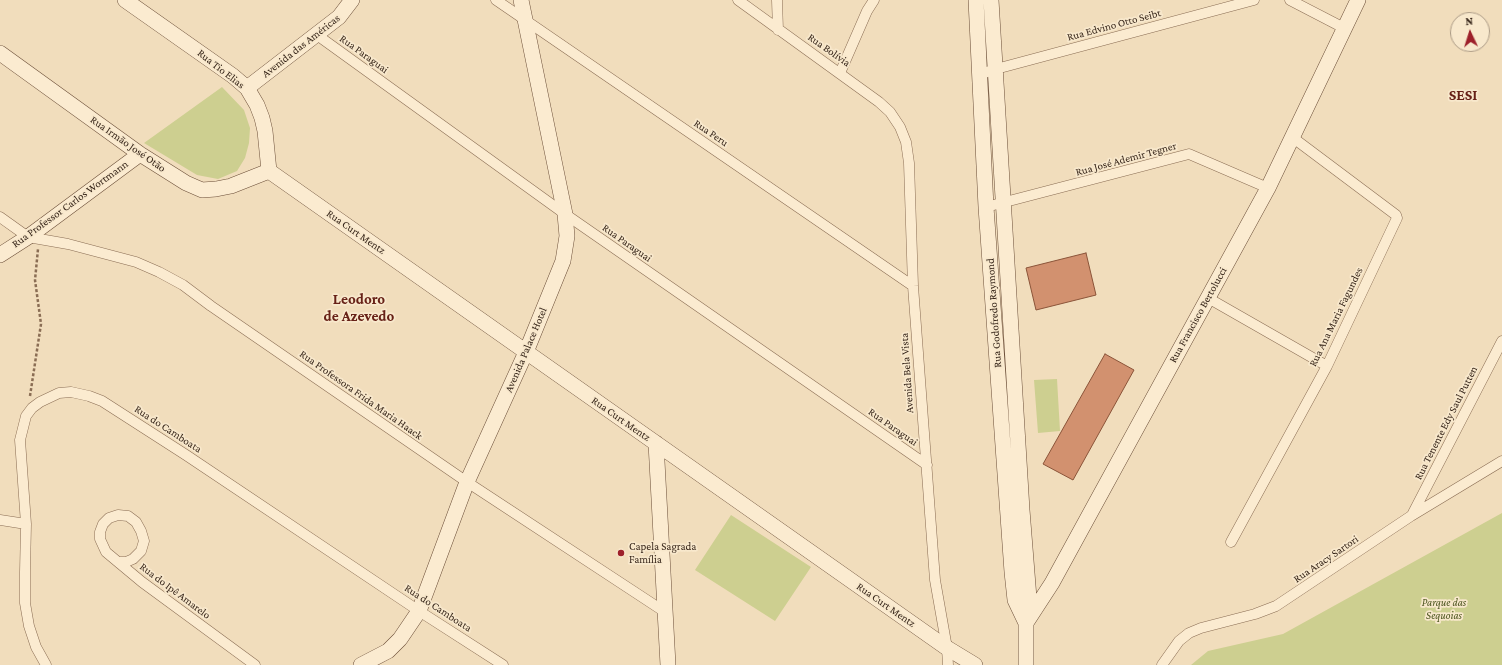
<!DOCTYPE html>
<html>
<head>
<meta charset="utf-8">
<style>
  body { margin:0 }
  #map { position:relative; width:1502px; height:665px; overflow:hidden; background:#f1ddbc; font-family:"Crimson Pro",serif }
  canvas { display:block }
  .north { position:absolute; left:1450px; top:12px; width:40px; height:40px; box-sizing:border-box; background:#f8e8cc; border:1px solid #ab9a85; border-radius:50%; rotate:356deg; font-size:11px; font-weight:700; line-height:16px; text-align:center; color:#37261a }
  .north::after { content:''; display:block; margin:auto; width:14px; height:18px; background:#9d202a; clip-path:polygon(50% 0,100% 100%,50% 72%,0 100%) }
</style>
</head>
<body>
<div id="map">
<canvas width="1502" height="665"></canvas>
<div class="north">N</div>
</div>
<script>
const g = document.querySelector('canvas').getContext('2d');
g.lineJoin = 'round';
function paint(path, color) { g.fillStyle = color; g.fill(path, 'evenodd'); }
const toPath = rows => new Path2D(rows.map(r => 'M' + r).join(''));
function trace(path, color, width, dash) { g.strokeStyle = color; g.lineWidth = width; g.lineCap = dash ? 'butt' : 'round'; g.setLineDash(dash || []); g.stroke(path); }
function write(font, color, halo, rows, align = 'center') {
  g.font = font + ' "Crimson Pro",serif'; g.lineWidth = 3.5; g.setLineDash([]); g.textBaseline = 'middle'; g.strokeStyle = halo; g.fillStyle = color; for (const [text, x, y, turn = 0] of rows) {
    g.save(); g.translate(x, y); g.rotate((+turn || 0) * Math.PI / 180); g.textAlign = isNaN(turn) ? turn : align; if (halo) g.strokeText(text, 0, 0); g.fillText(text, 0, 0); g.restore();
  }
}
paint(toPath([
  [222,87,244,110,250,128,249,143,245,158,237,171,218,179,197,175,144,143],
  [1057,379,1060,431,1038,433,1034,380],
  [1502,513,1502,665,1191,665,1208,651,1283,634],
  [731,515,811,567,775,621,695,570]
]), '#cdcf90');
const building = toPath([
  [1086,253,1096,295,1036,310,1026,268,1086,253],
  [1105,354,1134,370,1073,480,1043,464,1105,354]
]);
paint(building, '#d2916f');
trace(building, '#8a5338', 1);
const street = toPath([
  [496,0,913,286],
  [738,0,879,102,890,112,900,127,906,142,909,163,913,286,935,580,947,648,948,665],
  [777,0,778,30],
  [1290,0,1344,28],
  [317,35,565,214,927,465],
  [840,73,867,11,874,0],
  [981,74,996,69,1254,0],
  [986,207,1189,154,1268,188],
  [0,217,28,237,68,244,136,262,159,272,183,285,211,306,467,482,665,612],
  [1208,298,1327,366],
  [1412,515,1502,341],
  [0,520,26,524],
  [1231,542,1327,366,1397,218,1396,215,1292,137],
  [118,562,126,562,133,559,141,551,144,541,141,531,136,522,128,516,118,515,109,518,103,524,100,532,100,539,106,552,142,582,255,665],
  [46,665,36,647,29,626,25,603,25,572,26,524,20,440,26,416,32,408,40,402,59,393,71,392,89,396,102,401,186,455,419,611,503,665],
  [1162,665,1179,641,1189,633,1201,628,1255,614,1276,606,1411,516,1502,461]
]);
const secondary = toPath([
  [125,0,233,76,247,88,257,105,262,118,265,131,269,171],
  [976,0,986,207,1012,572,1015,600,1026,623],
  [991,0,1022,510,1029,598,1026,623,1026,665],
  [0,53,140,154,186,183,202,190,216,189,231,186,269,171],
  [247,88,339,17,352,0],
  [269,171,947,648,975,665],
  [0,255,28,237,140,154],
  [656,443,668,665],
  [1026,623,1052,583,1268,188,1358,0],
  [361,665,388,651,400,639,419,611,467,482,526,352,563,261,567,236,565,214,521,0]
]);
trace(street, '#8a6d54', 11);
trace(secondary, '#6b4e38', 16);
trace(toPath([
  [30,396,41,324,35,280,38,249]
]), '#8a6d54', 2.5, [3, 2]);
trace(street, '#fbebd0', 10);
trace(secondary, '#fbebd0', 15);
for (const [x, y, r, color] of [
  [621,553,4,"#9d202a"]
]) { const dot = new Path2D(); dot.arc(x, y, r, 0, 2 * Math.PI); g.fillStyle = color; g.fill(dot); trace(dot, '#f8e8cc', 1.5); }
write('11px', '#37261a', '#f8e8cc', [
  ["Rua Edvino Otto Seibt",1114,25,-15],
  ["Avenida das Américas",301,46,-38],
  ["Rua Bolívia",829,50,35],
  ["Rua Paraguai",364,54,36],
  ["Rua Tio Elias",221,69,38],
  ["Rua Peru",711,133,34],
  ["Rua Irmão José Otão",128,144,35],
  ["Rua José Ademir Tegner",1126,159,-15],
  ["Rua Professor Carlos Wortmann",70,204,-36],
  ["Rua Curt Mentz",356,232,35],
  ["Rua Paraguai",627,243,35],
  ["Rua Godofredo Raymond",994,313,-94],
  ["Rua Francisco Bertolucci",1198,315,-61],
  ["Rua Ana Maria Fagundes",1336,317,-64],
  ["Avenida Palace Hotel",526,350,-67],
  ["Avenida Bela Vista",907,373,-94],
  ["Rua Professora Frida Maria Haack",361,395,35],
  ["Rua Curt Mentz",621,419,35],
  ["Rua Tenente Edy Saul Putten",1446,423,-63],
  ["Rua Paraguai",893,427,35],
  ["Rua do Camboata",168,429,33],
  ["Rua Aracy Sartori",1326,559,-34],
  ["Rua do Ipê Amarelo",175,591,37],
  ["Rua Curt Mentz",886,605,35],
  ["Rua do Camboata",438,608,33]
]);
write('11px', '#37261a', '#f8e8cc', [
  ["Capela Sagrada",629,547],
  ["Família",629,560]
], 'left');
write('italic 11px', '#4c551f', '#f8e8cc', [
  ["Parque das",1444,603],
  ["Sequoias",1444,616]
]);
write('bold 15px', '#672117', '#f8e8cc', [
  ["SESI",1463,95],
  ["Leodoro",359,299],
  ["de Azevedo",359,316]
]);
</script>
</body>
</html>
